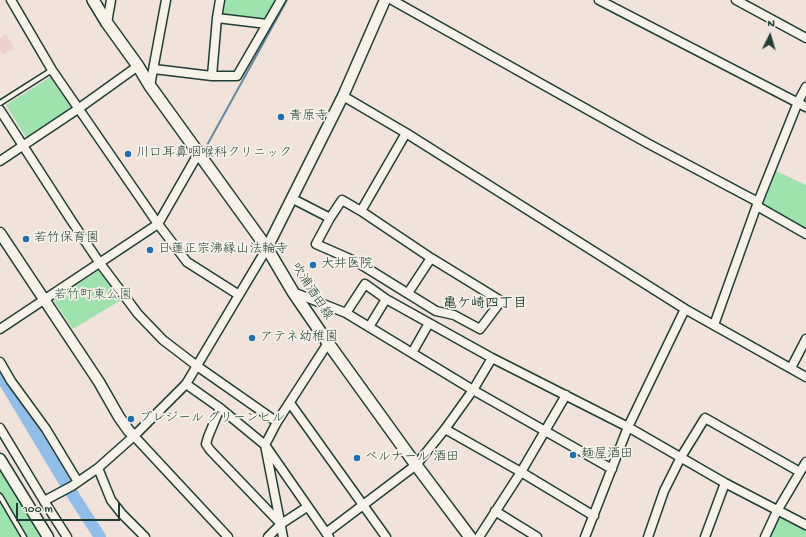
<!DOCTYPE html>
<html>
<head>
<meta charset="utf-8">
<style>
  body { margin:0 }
  #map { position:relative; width:806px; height:537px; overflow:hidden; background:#f2e3da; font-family:"Gochi Hand",sans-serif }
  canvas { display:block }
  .north { position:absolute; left:750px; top:16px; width:40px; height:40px; -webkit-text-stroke:3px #f7f3e8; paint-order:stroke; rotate:5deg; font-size:11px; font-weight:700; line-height:16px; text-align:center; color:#1f3d34 }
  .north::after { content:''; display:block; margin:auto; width:14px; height:18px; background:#1f3d34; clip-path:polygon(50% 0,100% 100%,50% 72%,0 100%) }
  .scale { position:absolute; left:16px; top:503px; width:104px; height:18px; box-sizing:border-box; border:2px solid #1f3d34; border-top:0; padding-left:5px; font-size:12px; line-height:14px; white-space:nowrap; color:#1f3d34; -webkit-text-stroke:3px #f7f3e8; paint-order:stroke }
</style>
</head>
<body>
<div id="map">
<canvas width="806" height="537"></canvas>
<div class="north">N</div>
<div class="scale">100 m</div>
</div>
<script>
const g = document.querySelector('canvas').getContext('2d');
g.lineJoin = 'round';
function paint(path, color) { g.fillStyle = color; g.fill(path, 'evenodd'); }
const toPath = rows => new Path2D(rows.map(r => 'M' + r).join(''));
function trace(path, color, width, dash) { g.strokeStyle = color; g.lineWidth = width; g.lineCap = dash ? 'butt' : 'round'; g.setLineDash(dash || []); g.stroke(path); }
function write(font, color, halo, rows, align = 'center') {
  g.font = font + ' "Gochi Hand","Klee One",sans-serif'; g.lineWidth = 3.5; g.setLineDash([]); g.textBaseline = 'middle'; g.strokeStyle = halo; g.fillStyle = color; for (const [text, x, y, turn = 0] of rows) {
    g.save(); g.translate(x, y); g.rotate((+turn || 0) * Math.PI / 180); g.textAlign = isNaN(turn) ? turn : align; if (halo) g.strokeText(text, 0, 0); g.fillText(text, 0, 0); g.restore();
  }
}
paint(toPath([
  [6,34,14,48,3,55,0,50,0,38]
]), '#edd0ca');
paint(toPath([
  [224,0,278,0,266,22,222,14],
  [52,76,72,107,27,139,6,105],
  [774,170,806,185,806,231,761,206],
  [99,270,121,300,73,329,54,301],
  [0,462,46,537,0,537],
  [778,517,806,530,806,537,768,537]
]), '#9ee2ad');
trace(toPath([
  [206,147,287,0]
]), '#638aa1', 2);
trace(toPath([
  [0,374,64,481,100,537]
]), '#90beea', 12);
const service = toPath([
  [0,103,52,70],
  [0,496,24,537]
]);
const minor = toPath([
  [11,0,52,70,158,224,187,262,239,295],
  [392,0,647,143,758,202],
  [599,0,806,107],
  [736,0,806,38],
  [217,18,267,24],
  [107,23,111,0],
  [154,69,212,76,237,76,281,0],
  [212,76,217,18,220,0],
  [150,86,166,0],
  [343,96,406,133,685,309,806,377],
  [0,110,71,220,99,262,138,314,163,340,197,366,277,422],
  [0,161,78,109,138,66],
  [293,199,330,218],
  [757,206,806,234],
  [361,211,431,258,501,301,480,329,454,315,436,311,357,262,316,244,330,218,342,200,361,211,406,133],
  [293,292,346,313,473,390,612,469],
  [408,293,431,258],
  [346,313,365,284,386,299,429,323],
  [714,325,758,202,798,102,806,87],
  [369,327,386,299],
  [0,329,158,224,198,154],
  [412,353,429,323,492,358,628,427,725,483,806,525],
  [0,362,11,381,46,429,78,482],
  [791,368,806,339],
  [186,384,220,408,265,445,329,537],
  [290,403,386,537],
  [220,408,208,437,206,444,210,450,281,524],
  [0,428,44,501,67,537],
  [445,429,521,472,594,516],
  [134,436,228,537],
  [98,468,111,500,122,514,145,537],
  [44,501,72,486,98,468,134,436,186,384,267,248],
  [495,511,537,537],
  [326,533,416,465,445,429,473,390,492,358],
  [268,537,281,524,307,507],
  [283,537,265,445,277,422,328,343],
  [479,537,521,472,566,395],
  [585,537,628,427,685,309],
  [648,537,664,491,681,457,705,418,800,472],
  [705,537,725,483],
  [765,537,777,511,806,462]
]);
const tertiary = toPath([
  [0,233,99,382,119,417,129,431,134,436],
  [267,248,343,96,385,0],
  [0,459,48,537]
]);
const secondary = toPath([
  [93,0,107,23,138,66,150,86,267,248,293,292,328,343,416,465,470,537]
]);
trace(service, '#1f3d34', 7);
trace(minor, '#1f3d34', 11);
trace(tertiary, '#1f3d34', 13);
trace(secondary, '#1f3d34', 14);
trace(service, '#f7f3e8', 4);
trace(minor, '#f7f3e8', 8);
trace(tertiary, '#f7f3e8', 10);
trace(secondary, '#f7f3e8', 11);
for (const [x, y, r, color] of [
  [281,117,4,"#1f6fb2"],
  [128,154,4,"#1f6fb2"],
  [26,239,4,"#1f6fb2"],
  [150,250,4,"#1f6fb2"],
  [313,265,4,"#1f6fb2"],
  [252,338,4,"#1f6fb2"],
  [131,419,4,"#1f6fb2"],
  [573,455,4,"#1f6fb2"],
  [357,458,4,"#1f6fb2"]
]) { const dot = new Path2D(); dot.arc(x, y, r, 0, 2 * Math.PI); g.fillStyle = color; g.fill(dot); trace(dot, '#f7f3e8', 1.5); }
write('13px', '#1f3d34', '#f7f3e8', [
  ["青原寺",289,117],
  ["川口耳鼻咽喉科クリニック",136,154],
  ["若竹保育園",34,239],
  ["日蓮正宗沸縁山法輪寺",158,250],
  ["大井医院",321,265],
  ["アテネ幼稚園",260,338],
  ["プレジール グリーンヒル",139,419],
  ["麺屋酒田",581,455],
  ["ベルナール 酒田",365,458]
], 'left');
write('13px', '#1f3d34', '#f7f3e8', [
  ["吹浦酒田線",311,292,57]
]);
write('13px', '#385e4c', '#f7f3e8', [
  ["若竹町東公園",93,296]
]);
write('bold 14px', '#1f3d34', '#f7f3e8', [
  ["亀ケ崎四丁目",485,305]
]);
</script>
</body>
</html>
